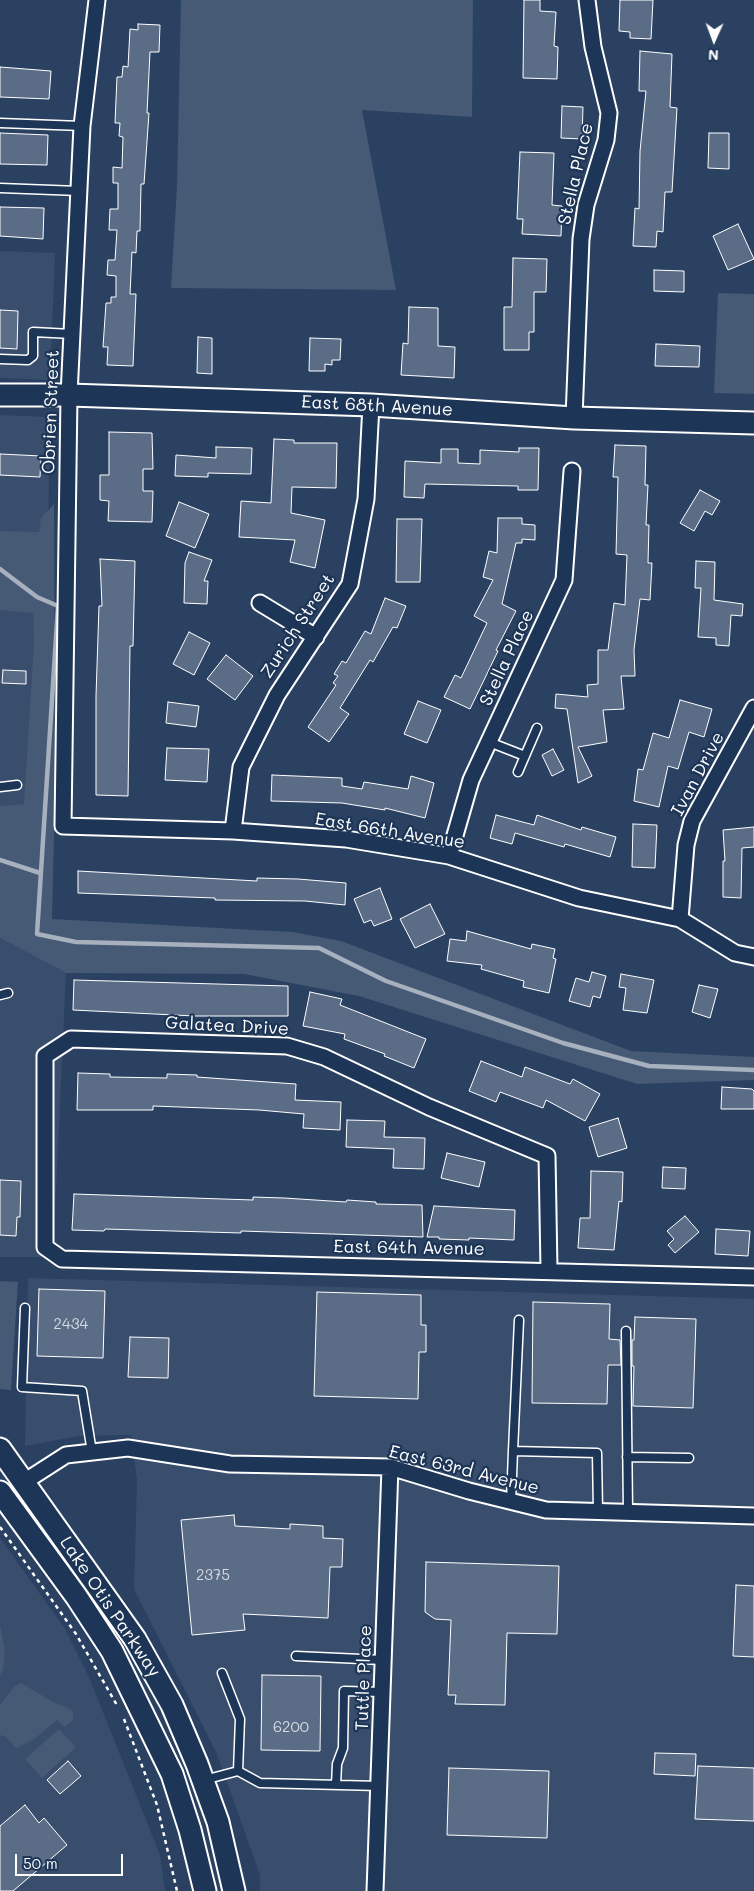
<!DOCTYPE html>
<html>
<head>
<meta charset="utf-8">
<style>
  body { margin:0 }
  #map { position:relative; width:754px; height:1891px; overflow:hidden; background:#2a4161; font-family:Mali,sans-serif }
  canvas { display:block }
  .north { position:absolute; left:689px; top:15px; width:50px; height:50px; -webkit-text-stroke:4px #1d3557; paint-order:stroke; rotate:182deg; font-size:14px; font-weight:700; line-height:20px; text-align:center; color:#fff }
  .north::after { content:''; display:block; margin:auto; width:18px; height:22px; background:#fff; clip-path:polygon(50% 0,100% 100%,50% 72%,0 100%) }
  .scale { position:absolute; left:15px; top:1854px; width:108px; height:22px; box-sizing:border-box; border:2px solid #fff; border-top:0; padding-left:6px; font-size:15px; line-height:18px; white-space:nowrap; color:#fff; -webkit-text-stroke:4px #1d3557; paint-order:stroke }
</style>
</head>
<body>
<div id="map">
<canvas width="754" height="1891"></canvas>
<div class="north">N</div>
<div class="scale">50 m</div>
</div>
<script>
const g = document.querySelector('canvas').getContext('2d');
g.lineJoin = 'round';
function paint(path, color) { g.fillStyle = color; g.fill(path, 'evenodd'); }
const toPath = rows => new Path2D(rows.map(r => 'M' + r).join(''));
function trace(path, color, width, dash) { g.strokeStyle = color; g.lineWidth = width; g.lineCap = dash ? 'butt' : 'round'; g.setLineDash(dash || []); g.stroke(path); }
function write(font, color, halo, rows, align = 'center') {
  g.font = font + ' Mali,sans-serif'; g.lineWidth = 4.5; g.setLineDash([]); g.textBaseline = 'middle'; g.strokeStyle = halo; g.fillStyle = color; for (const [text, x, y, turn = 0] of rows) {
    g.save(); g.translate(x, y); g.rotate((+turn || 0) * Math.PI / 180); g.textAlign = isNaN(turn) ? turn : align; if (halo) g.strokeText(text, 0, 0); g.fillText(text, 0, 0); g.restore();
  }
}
paint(toPath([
  [0,251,55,253,50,380,0,378],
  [0,415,50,417,43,823,0,821],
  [0,938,66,973,53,1257,0,1257],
  [28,1278,754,1299,754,1891,385,1891,385,1887,367,1885,366,1891,260,1891,260,1875,217,1754,134,1589,137,1480,131,1435,79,1436,25,1446],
  [0,1538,65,1629,89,1677,160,1855,165,1891,0,1891]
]), '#394e6c');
paint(toPath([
  [181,0,473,0,472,117,362,110,396,290,171,288,177,186],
  [718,293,754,294,754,394,714,393],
  [54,504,55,792,52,919,293,932,341,941,631,1051,754,1057,754,1080,637,1084,359,996,244,974,66,973,0,938,0,806,24,804,34,644,33,613,0,610,0,531,39,532,41,518],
  [0,1281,18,1282,11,1390,0,1389],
  [0,1625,5,1651,3,1670,0,1675],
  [21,1683,53,1702,70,1709,73,1712,73,1720,65,1727,57,1720,33,1740,16,1748,6,1737,0,1735,0,1705,14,1687],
  [59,1729,76,1747,42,1778,25,1759]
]), '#465975');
trace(toPath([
  [0,569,37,597,58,606,37,934,76,942,319,948,386,981,563,1043,649,1066,754,1070],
  [0,860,40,873]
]), '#a7b1be', 4.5);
const building = toPath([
  [524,0,540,0,540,11,556,12,554,46,558,47,557,79,523,78,524,0],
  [620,0,653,0,651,39,630,38,630,32,619,31,620,0],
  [138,24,160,25,159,52,150,52,147,113,149,113,144,184,141,184,140,231,137,231,136,253,132,252,130,294,136,294,133,366,107,365,108,347,103,347,106,303,111,303,111,297,116,297,116,276,107,275,108,260,115,260,117,230,109,230,110,209,118,209,118,183,113,183,113,167,122,168,123,137,119,136,120,123,115,123,117,77,122,77,123,66,128,67,130,29,138,30,138,24],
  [640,51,672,54,670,107,677,108,672,192,665,192,663,232,657,231,656,247,633,246,635,208,639,209,640,151,646,91,639,91,640,51],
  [0,67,51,71,49,99,0,97,0,67],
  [562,106,583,107,582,139,561,138,562,106],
  [0,133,48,135,47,165,0,164,0,133],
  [709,133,729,133,729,169,708,168,709,133],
  [520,152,554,153,552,205,562,206,561,236,522,234,523,219,517,219,520,152],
  [0,207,44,208,43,239,0,236,0,207],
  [738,224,754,259,728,270,713,236,738,224],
  [513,258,547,259,546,292,534,292,534,332,529,332,529,350,504,350,504,307,512,307,513,258],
  [654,270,684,271,684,292,654,291,654,270],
  [409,307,438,308,438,346,455,347,454,378,401,375,403,343,408,344,409,307],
  [0,310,18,311,17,349,0,348,0,310],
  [198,337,212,338,212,374,197,373,198,337],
  [310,338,341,339,340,360,332,360,332,365,325,364,325,371,309,371,310,338],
  [656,344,700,346,699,367,655,366,656,344],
  [109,432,152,433,153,469,143,469,143,491,153,491,152,522,108,521,109,501,100,500,100,475,109,475,109,432],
  [274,439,294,440,294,443,337,443,336,488,292,487,291,513,325,520,315,568,290,562,295,540,239,537,241,501,271,503,274,439],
  [615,445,646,446,645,485,648,485,646,525,649,525,648,563,652,563,650,600,640,599,634,650,635,676,621,676,624,709,603,710,607,742,578,747,592,776,578,783,567,709,555,708,556,694,588,697,587,685,598,684,598,650,608,650,614,603,625,605,627,555,616,554,618,477,613,477,615,445],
  [216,447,252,448,251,474,208,473,208,477,175,476,176,455,216,458,216,447],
  [519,448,539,448,538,490,518,490,518,486,425,484,424,498,404,497,405,461,441,463,441,449,458,449,458,463,480,464,480,450,519,452,519,448],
  [0,454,41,456,40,477,0,475,0,454],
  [700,490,720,501,712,515,705,511,694,531,680,523,700,490],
  [179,502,209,514,195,548,166,536,179,502],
  [498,518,522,518,522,524,535,525,535,540,522,539,522,543,516,543,502,604,516,611,496,650,498,651,470,709,444,697,455,675,461,678,487,623,474,616,493,580,483,577,489,551,497,553,498,518],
  [397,519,422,519,420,582,396,582,397,519],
  [189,552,212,560,204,581,208,581,207,604,184,603,185,563,189,552],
  [100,559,135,561,133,646,130,646,128,796,96,795,96,696,99,606,102,606,100,559],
  [696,561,715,562,714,600,743,604,742,616,731,615,729,646,716,645,716,638,698,637,701,588,695,588,696,561],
  [385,598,406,606,397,628,393,627,373,662,370,660,340,708,349,714,329,742,308,727,336,685,333,683,338,676,334,674,342,661,346,663,365,631,371,634,385,598],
  [189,632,210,643,194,675,173,664,189,632],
  [226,655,253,676,235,700,207,679,226,655],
  [3,670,26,671,26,684,2,683,3,670],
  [680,700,712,709,704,737,689,732,678,769,668,766,659,807,634,801,638,769,643,770,653,733,669,738,680,700],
  [418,701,441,710,427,743,404,734,418,701],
  [168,702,199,706,196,727,166,723,168,702],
  [167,748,209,749,207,782,165,780,167,748],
  [553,749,564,770,552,776,542,755,553,749],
  [272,775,342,778,342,786,362,789,364,782,408,789,411,776,434,783,425,818,385,808,385,810,342,803,271,801,272,775],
  [496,815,534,825,537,815,581,830,582,827,616,837,610,857,565,844,564,847,515,833,512,844,490,838,496,815],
  [633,824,657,825,655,868,632,867,633,824],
  [754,827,754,847,742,848,741,898,723,897,723,861,725,861,723,830,754,827],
  [78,871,257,881,257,878,298,879,346,883,345,905,305,901,215,900,215,898,78,893,78,871],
  [380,888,392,919,374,926,371,920,364,923,354,899,380,888],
  [430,904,445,934,415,948,400,919,430,904],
  [467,931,531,949,532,944,555,949,553,958,556,959,549,993,523,987,524,981,481,969,482,965,447,961,450,939,466,941,467,931],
  [592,972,606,976,600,998,593,996,590,1007,569,1001,576,978,589,982,592,972],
  [621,974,654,980,647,1013,623,1010,626,988,619,987,621,974],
  [74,980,288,986,288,1016,195,1016,73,1010,74,980],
  [699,985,718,989,710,1018,692,1012,699,985],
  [310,992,342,999,340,1005,426,1039,414,1068,384,1056,385,1054,344,1039,345,1034,303,1026,310,992],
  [481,1061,522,1077,525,1067,570,1084,573,1079,600,1094,585,1121,546,1100,543,1108,500,1092,496,1102,469,1091,481,1061],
  [78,1073,110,1074,110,1077,167,1078,167,1074,197,1075,197,1077,296,1084,295,1100,341,1102,340,1130,303,1128,304,1114,259,1110,153,1106,153,1110,77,1110,78,1073],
  [722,1087,752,1089,754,1091,754,1109,721,1109,722,1087],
  [618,1118,627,1148,598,1157,589,1127,618,1118],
  [347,1120,385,1121,384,1137,425,1138,424,1169,393,1168,394,1149,346,1147,347,1120],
  [447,1153,485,1162,479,1187,441,1178,447,1153],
  [663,1167,686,1168,685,1189,662,1188,663,1167],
  [591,1171,623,1172,622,1202,619,1201,614,1250,578,1248,580,1218,590,1218,591,1171],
  [0,1180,21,1181,20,1217,17,1217,16,1236,0,1235,0,1180],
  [74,1194,253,1200,253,1197,284,1198,346,1202,347,1200,376,1202,376,1204,422,1205,423,1237,241,1231,241,1233,105,1229,104,1231,72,1230,74,1194],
  [434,1206,515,1210,514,1240,469,1238,469,1240,439,1239,439,1237,427,1237,434,1206],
  [685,1216,699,1232,675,1253,668,1245,674,1239,667,1231,685,1216],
  [716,1229,750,1231,748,1256,715,1254,716,1229],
  [39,1289,105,1291,103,1358,37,1356,39,1289],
  [317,1292,421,1295,421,1325,426,1325,426,1352,419,1352,418,1399,314,1396,317,1292],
  [533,1302,610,1304,609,1339,620,1340,621,1365,608,1365,607,1404,532,1403,533,1302],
  [635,1317,696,1319,693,1408,633,1406,634,1366,632,1366,632,1340,634,1340,635,1317],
  [130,1337,169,1338,168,1378,128,1377,130,1337],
  [234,1515,235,1526,290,1529,290,1524,323,1526,323,1538,343,1539,342,1567,330,1567,328,1618,243,1614,245,1630,192,1635,181,1520,234,1515],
  [426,1562,559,1566,557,1634,507,1633,505,1705,455,1704,456,1695,448,1695,451,1620,435,1619,425,1612,426,1562],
  [736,1585,754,1586,754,1657,733,1656,736,1585],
  [262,1675,321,1676,320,1751,261,1750,262,1675],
  [655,1753,696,1754,695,1776,654,1774,655,1753],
  [68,1761,81,1776,60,1794,47,1780,68,1761],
  [698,1766,754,1768,754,1821,695,1819,698,1766],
  [449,1768,549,1771,547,1838,447,1835,449,1768],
  [25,1805,39,1823,44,1818,67,1845,13,1891,0,1891,0,1826,25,1805]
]);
paint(building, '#5b6c86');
trace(building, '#fff', 1);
const lane = toPath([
  [0,123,82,126],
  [0,188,79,191],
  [0,359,28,360,33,356,33,332,72,334],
  [489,742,525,756],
  [518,772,537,728],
  [0,787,17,785],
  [0,995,8,993],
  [25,1308,22,1387,82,1391,92,1452],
  [626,1331,628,1513],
  [513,1451,519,1320],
  [627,1457,689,1458],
  [511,1502,513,1451,597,1453,598,1512],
  [296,1656,383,1660],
  [222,1673,240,1719,238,1771,260,1783,379,1786],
  [204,1780,238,1771],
  [336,1785,337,1764,343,1748,344,1691,382,1692]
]);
const street = toPath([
  [97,0,82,126,69,395,63,826,233,831,346,839,449,856,579,898,680,919,735,953,754,957],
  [574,418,581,239,586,205,606,140,609,113,593,47,587,0],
  [260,603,316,637],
  [233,831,241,767,277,695,350,584,366,499,371,405],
  [449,856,471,780,564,580,572,471],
  [680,919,686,845,692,821,754,708],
  [549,1270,547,1156,429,1107,324,1057,287,1046,71,1039,45,1056,45,1247,62,1259,754,1277],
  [24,1482,66,1455,128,1448,230,1464,390,1467,469,1491,546,1510,754,1516],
  [375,1891,390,1467]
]);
const secondary = toPath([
  [0,395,69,395,371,405,574,418,754,423],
  [0,1449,135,1639,172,1705,197,1764,218,1822,234,1891],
  [0,1492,76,1596,112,1651,172,1774,190,1830,205,1891]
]);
trace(lane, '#fff', 11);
trace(street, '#fff', 19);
trace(secondary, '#fff', 25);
trace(toPath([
  [0,1527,76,1634,118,1707],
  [124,1719,157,1805,177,1891]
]), '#fff', 2.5, [4, 4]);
trace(lane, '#1d3557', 8);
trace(street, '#1d3557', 15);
trace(secondary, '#1d3557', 21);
write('15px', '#d6dae1', null, [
  ["2434",71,1324],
  ["2375",213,1575],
  ["6200",291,1727]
]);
write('18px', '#fff', '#1d3557', [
  ["Stella Place",576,174,-77],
  ["East 68th Avenue",377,406,3],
  ["Obrien Street",51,412,-88],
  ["Zurich Street",298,626,-57],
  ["Stella Place",507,658,-65],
  ["Ivan Drive",698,774,-62],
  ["East 66th Avenue",390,831,9],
  ["Galatea Drive",227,1026,3],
  ["East 64th Avenue",409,1248,1],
  ["East 63rd Avenue",464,1470,14],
  ["Lake Otis Parkway",110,1607,56],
  ["Tuttle Place",364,1678,-88]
]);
</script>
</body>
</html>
